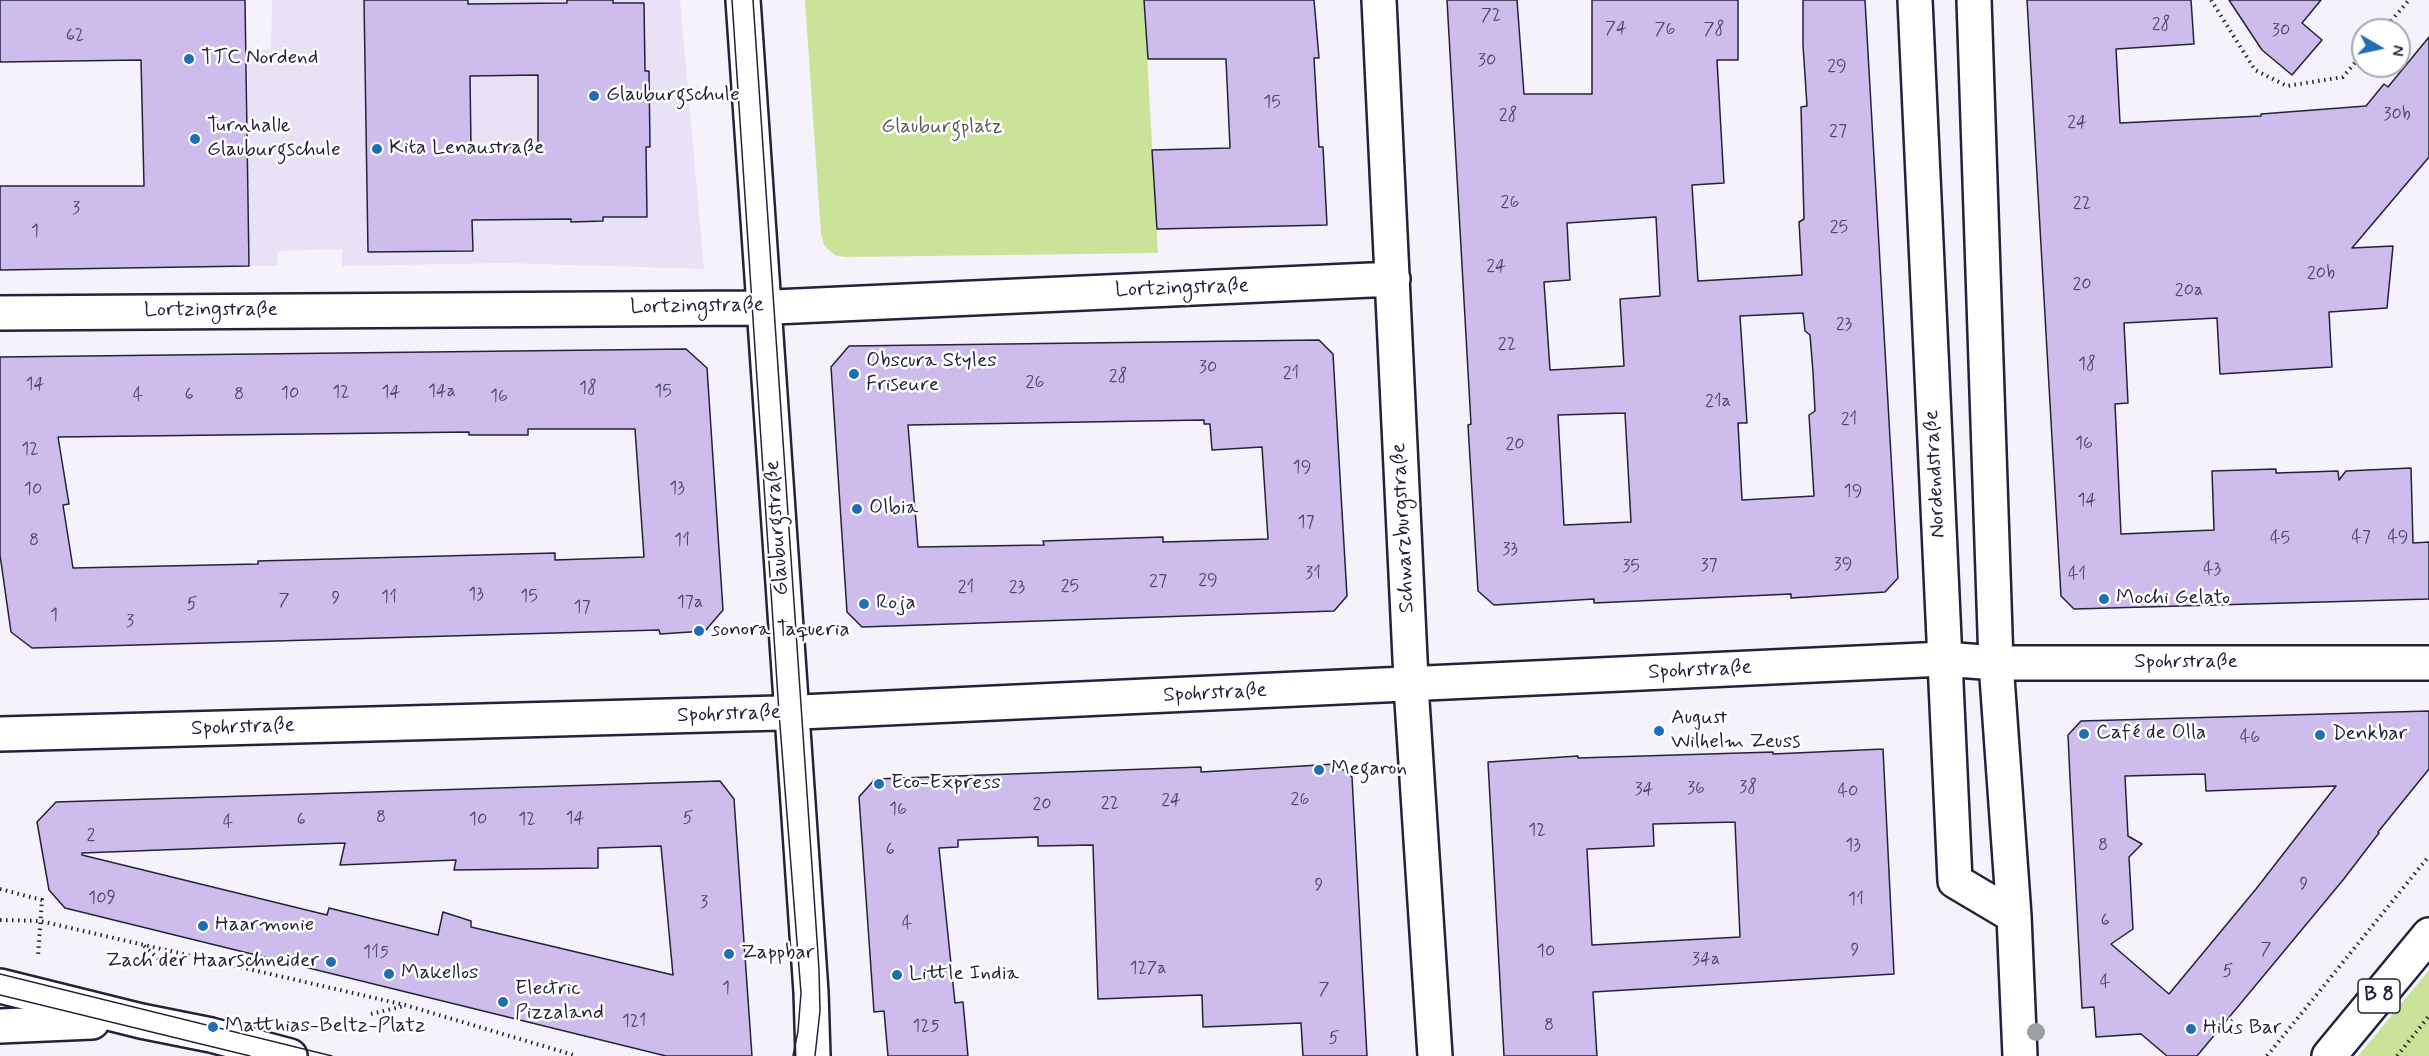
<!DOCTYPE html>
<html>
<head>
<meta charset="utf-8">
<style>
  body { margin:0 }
  #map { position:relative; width:2429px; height:1056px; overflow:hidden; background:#f5f2fb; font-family:Mynerve,sans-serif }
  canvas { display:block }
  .north { position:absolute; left:2351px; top:18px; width:60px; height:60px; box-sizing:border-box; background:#fff; border:2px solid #a7a7b1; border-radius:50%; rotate:99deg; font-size:16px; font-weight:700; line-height:24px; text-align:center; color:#22223b }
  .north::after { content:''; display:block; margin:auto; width:21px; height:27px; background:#1f6fb2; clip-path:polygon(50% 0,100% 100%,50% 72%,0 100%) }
</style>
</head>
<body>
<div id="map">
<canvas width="2429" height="1056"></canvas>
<div class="north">N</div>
</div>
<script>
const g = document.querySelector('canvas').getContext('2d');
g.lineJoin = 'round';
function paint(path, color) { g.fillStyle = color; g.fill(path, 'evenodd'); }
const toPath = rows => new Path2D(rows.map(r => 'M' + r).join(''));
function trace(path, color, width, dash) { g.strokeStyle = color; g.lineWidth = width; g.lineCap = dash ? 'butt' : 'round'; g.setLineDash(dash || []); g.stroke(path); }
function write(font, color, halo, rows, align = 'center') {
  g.font = font + ' Mynerve,sans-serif'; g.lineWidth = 5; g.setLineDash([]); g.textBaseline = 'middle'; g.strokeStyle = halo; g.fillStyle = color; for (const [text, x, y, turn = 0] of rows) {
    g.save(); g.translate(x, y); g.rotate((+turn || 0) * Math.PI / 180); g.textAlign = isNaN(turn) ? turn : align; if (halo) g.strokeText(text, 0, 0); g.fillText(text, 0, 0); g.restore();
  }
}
paint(toPath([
  [272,0,680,0,704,269,506,263,342,266,342,249,278,251,277,266,249,266,248,50,271,49]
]), '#e9e2f6');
paint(toPath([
  [805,0,1144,0,1158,253,846,257,837,256,830,251,824,245,821,234],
  [2429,970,2429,1056,2358,1056]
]), '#cae399');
const building = toPath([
  [0,0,245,0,249,266,0,270,0,186,144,186,141,60,0,62,0,0],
  [364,0,468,0,468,4,567,3,567,0,613,0,613,3,644,3,645,71,649,71,650,147,646,147,647,217,603,217,603,221,571,222,571,219,472,220,473,251,368,252,364,0],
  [538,75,538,147,471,148,470,76,538,75],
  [1144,0,1314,0,1319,58,1314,58,1319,147,1323,147,1327,225,1157,229,1152,150,1230,148,1226,59,1148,59,1144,0],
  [1447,0,1517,0,1524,94,1592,94,1592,0,1738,0,1738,60,1717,60,1724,183,1692,185,1698,281,1802,275,1799,222,1804,219,1801,107,1807,106,1803,45,1803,0,1865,0,1898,578,1885,592,1791,598,1791,594,1594,603,1594,599,1494,605,1478,591,1468,425,1471,424,1447,0],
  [1656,217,1660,296,1620,299,1624,366,1550,370,1544,282,1570,280,1567,223,1656,217],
  [1803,313,1805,331,1810,335,1813,372,1815,411,1809,415,1814,496,1742,500,1738,423,1747,423,1740,316,1803,313],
  [1625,413,1631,522,1564,525,1558,415,1625,413],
  [2027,0,2191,0,2194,44,2116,49,2120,123,2261,116,2261,114,2366,106,2384,84,2388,87,2429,37,2429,157,2352,248,2393,246,2387,308,2329,312,2332,367,2220,374,2217,318,2124,323,2128,403,2115,404,2121,534,2214,530,2212,471,2276,469,2276,473,2338,471,2339,480,2346,471,2411,468,2413,543,2429,542,2429,599,2074,609,2061,596,2027,0],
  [2229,0,2321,0,2302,23,2322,40,2292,75,2262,50,2229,0],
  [1319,340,1333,354,1341,494,1347,596,1334,611,862,627,847,612,831,367,849,346,1319,340],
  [1204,420,1204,424,1210,424,1212,450,1262,447,1268,539,1163,542,1163,537,1043,541,1044,545,918,547,908,425,1204,420],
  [686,349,707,368,723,610,705,631,660,634,659,630,32,648,11,632,0,555,0,357,686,349],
  [528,429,635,429,644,557,555,560,555,553,258,561,258,564,73,568,63,505,69,504,58,437,469,432,469,435,528,435,528,429],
  [2429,711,2429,769,2378,832,2379,833,2343,880,2197,1056,2167,1056,2141,1034,2096,1037,2094,1007,2082,1008,2070,778,2068,735,2081,721,2429,711],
  [2205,774,2206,791,2336,786,2256,889,2169,994,2111,944,2133,929,2129,857,2142,844,2128,836,2125,776,2205,774],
  [1883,749,1894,974,1593,992,1597,1056,1504,1056,1488,762,1578,756,1578,758,1773,752,1773,754,1883,749],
  [1735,822,1740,937,1592,945,1587,849,1654,846,1653,824,1735,822],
  [1336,764,1352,777,1367,1056,1303,1056,1301,1023,1203,1027,1202,995,1098,999,1093,845,1038,846,1038,837,958,840,958,847,939,848,955,1003,963,1002,968,1056,888,1056,884,1011,874,1012,859,797,875,779,1201,767,1201,772,1336,764],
  [720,781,734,799,752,1056,666,1056,65,908,49,890,37,822,56,802,720,781],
  [345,843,340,865,456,860,454,870,598,868,598,848,661,846,673,975,471,927,471,921,443,912,438,935,329,908,327,915,82,855,82,853,345,843]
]);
paint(building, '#cdbcec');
trace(building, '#22223b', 1.5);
const minor = toPath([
  [743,0,811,992,813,1056],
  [1379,0,1412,701,1435,1056],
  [1915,0,1955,881,2014,916],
  [1974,0,1996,663,2014,916,2020,1056],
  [0,313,752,308,1393,279],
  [0,734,779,713,1944,659,1996,663,2429,663]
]);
const major = toPath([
  [0,986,141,1021,211,1035,290,1056],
  [0,1026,92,1022],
  [2329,1056,2429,935]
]);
trace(minor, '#22223b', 38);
trace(major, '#22223b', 38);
trace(toPath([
  [2211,0,2255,70,2287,86,2343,77,2363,53],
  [2383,30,2409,0],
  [0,889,42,900,38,956],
  [0,920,40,921,405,1005,577,1056],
  [144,946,169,968],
  [371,1014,404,1006],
  [2267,1056,2429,856],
  [2397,1056,2429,1016]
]), '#22223b', 4, [1.5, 4.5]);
trace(minor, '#fff', 33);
trace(major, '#fff', 33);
trace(toPath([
  [732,0,779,713,801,993,798,1031,793,1056],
  [753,0,819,969,820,1011,815,1056],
  [0,974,332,1056],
  [0,995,250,1056]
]), '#22223b', 1.5);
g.fillStyle = '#9ca0a1';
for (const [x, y] of [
  [2036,1032]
]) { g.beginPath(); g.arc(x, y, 9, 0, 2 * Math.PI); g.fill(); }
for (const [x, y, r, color] of [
  [189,59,6,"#1f6fb2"],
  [594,96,6,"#1f6fb2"],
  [195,139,6,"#1f6fb2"],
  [377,149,6,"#1f6fb2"],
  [854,374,6,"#1f6fb2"],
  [857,509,6,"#1f6fb2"],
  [2104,599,6,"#1f6fb2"],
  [864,604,6,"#1f6fb2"],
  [699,631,6,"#1f6fb2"],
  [1659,731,6,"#1f6fb2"],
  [2084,734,6,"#1f6fb2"],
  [2320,735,6,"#1f6fb2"],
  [1319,770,6,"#1f6fb2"],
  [879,784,6,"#1f6fb2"],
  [203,926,6,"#1f6fb2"],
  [729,954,6,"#1f6fb2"],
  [331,962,6,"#1f6fb2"],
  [389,974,6,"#1f6fb2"],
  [897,975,6,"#1f6fb2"],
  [503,1002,6,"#1f6fb2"],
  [213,1027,6,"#1f6fb2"],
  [2191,1029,6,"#1f6fb2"]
]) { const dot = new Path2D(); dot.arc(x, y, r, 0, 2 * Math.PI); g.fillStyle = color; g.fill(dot); trace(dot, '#fff', 2); }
write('18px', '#4d4867', null, [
  ["72",1491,16],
  ["28",2161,25],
  ["74",1616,29],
  ["76",1665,30],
  ["78",1714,30],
  ["30",2281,31],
  ["62",75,36],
  ["30",1487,61],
  ["29",1837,67],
  ["15",1272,103],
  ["30b",2397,115],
  ["28",1508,116],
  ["24",2077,123],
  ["27",1838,132],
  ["26",1510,203],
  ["22",2082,204],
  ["3",76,209],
  ["25",1839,228],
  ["1",35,232],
  ["24",1496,267],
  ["20b",2321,274],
  ["20",2082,285],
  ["20a",2189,291],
  ["23",1844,325],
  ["22",1507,345],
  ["18",2087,365],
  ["30",1208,368],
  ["21",1291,374],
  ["28",1118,377],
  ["26",1035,383],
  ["14",35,385],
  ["18",588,389],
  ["14a",442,392],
  ["15",663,392],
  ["12",341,393],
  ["14",391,393],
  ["10",290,394],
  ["6",189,395],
  ["8",239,395],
  ["4",138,396],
  ["16",499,397],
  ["21a",1718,402],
  ["21",1849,420],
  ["16",2084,444],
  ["20",1515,445],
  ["12",30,450],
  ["19",1302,468],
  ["13",677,489],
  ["10",33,490],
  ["19",1853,492],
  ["14",2087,501],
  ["17",1306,523],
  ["47",2361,538],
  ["49",2398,538],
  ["45",2280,539],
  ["8",34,541],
  ["11",682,541],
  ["33",1510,550],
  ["39",1843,565],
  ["37",1709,566],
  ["35",1631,567],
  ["43",2212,570],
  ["31",1313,574],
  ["41",2077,575],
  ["29",1208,581],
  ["27",1158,582],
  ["25",1070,587],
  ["21",966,588],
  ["23",1017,588],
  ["13",476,595],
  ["15",529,597],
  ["11",389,598],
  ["9",336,599],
  ["7",284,601],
  ["17a",690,603],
  ["5",192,605],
  ["17",582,608],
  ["1",54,616],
  ["3",130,622],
  ["46",2250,738],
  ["38",1748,788],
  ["36",1696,789],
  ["34",1644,790],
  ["40",1848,792],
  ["26",1300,800],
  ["24",1171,801],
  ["22",1110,804],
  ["20",1042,805],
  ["16",898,810],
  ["8",381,818],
  ["14",575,819],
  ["5",688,819],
  ["6",301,820],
  ["10",478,820],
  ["12",527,820],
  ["4",228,823],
  ["12",1537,831],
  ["2",91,836],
  ["13",1853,846],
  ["8",2103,846],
  ["6",890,850],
  ["9",2304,885],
  ["9",1319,886],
  ["109",102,899],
  ["11",1856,900],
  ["3",704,903],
  ["6",2105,921],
  ["4",907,924],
  ["7",2266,950],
  ["9",1855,951],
  ["10",1546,952],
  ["115",376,953],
  ["34a",1706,960],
  ["127a",1148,969],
  ["5",2228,972],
  ["4",2105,983],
  ["1",726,989],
  ["7",1324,990],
  ["121",634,1022],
  ["8",1549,1026],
  ["125",926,1027],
  ["5",1334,1039]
]);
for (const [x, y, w] of [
  [2379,996,42]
]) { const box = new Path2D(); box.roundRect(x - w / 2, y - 17, w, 34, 4.5); g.fillStyle = '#fff'; g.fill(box); trace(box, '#22223b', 1.5); }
write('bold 20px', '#22223b', null, [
  ["B 8",2379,996]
]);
write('21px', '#22223b', '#fff', [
  ["TTC Nordend",201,59],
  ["Glauburgschule",606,96],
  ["Turnhalle",207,127],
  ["Glauburgschule",207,151],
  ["Kita Lenaustraße",389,149],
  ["Obscura Styles",866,362],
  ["Friseure",866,386],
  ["Olbia",869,509],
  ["Mochi Gelato",2116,599],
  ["Roja",876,604],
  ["sonora Taqueria",711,631],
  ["August",1671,719],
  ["Wilhelm Zeuss",1671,743],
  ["Café de Olla",2096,734],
  ["Denkbar",2332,735],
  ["Megaron",1331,770],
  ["Eco-Express",891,784],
  ["Haarmonie",215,926],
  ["Zappbar",741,954],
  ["Zach der Haarschneider",319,962,"right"],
  ["Makellos",401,974],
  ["Little India",909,975],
  ["Electric",515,990],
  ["Pizzaland",515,1014],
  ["Matthias-Beltz-Platz",225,1027],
  ["Hilis Bar",2203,1029]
], 'left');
write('21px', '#545c57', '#fff', [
  ["Glauburgplatz",942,128]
]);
write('21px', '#22223b', '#fff', [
  ["Lortzingstraße",1182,289,-2],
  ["Lortzingstraße",697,307,-1],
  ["Lortzingstraße",211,311],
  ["Nordendstraße",1936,474,-93],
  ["Glauburgstraße",778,528,-94],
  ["Schwarzburgstraße",1404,528,-93],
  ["Spohrstraße",2186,663],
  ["Spohrstraße",1700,671,-3],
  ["Spohrstraße",1215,694,-3],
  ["Spohrstraße",729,715,-2],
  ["Spohrstraße",243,728,-2]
]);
</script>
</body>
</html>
